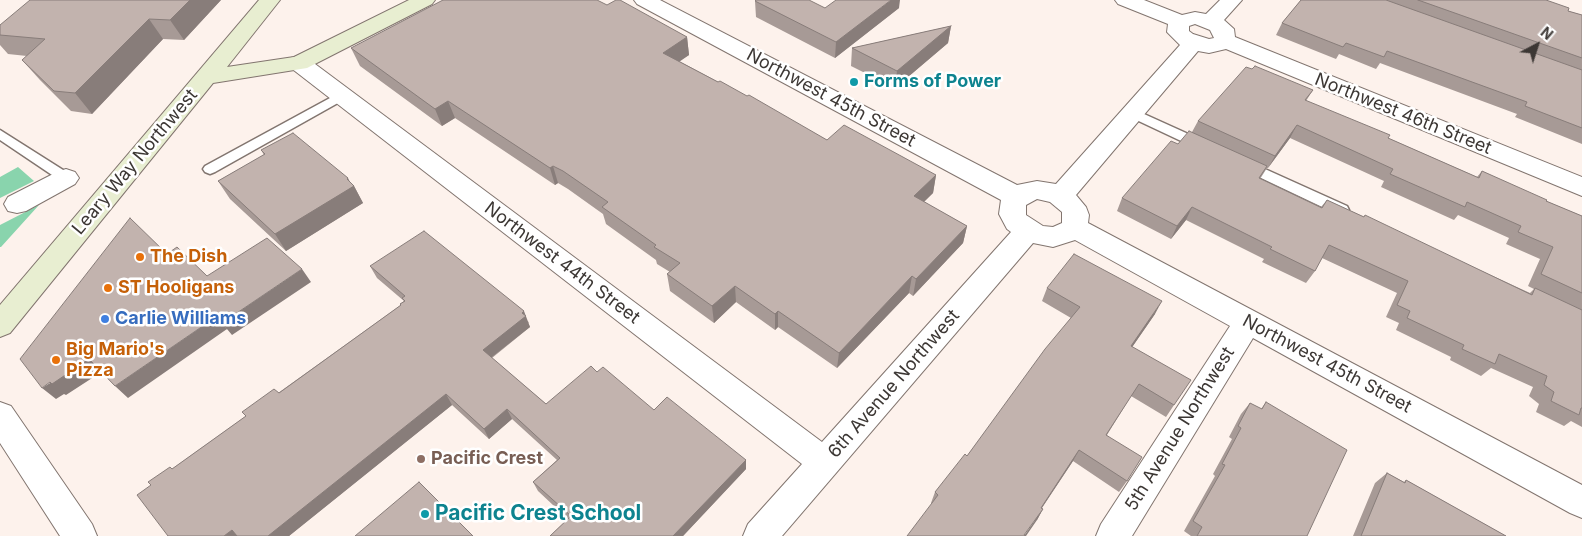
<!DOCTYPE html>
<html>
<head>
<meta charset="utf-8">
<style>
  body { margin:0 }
  #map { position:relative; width:1582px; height:536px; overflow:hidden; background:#fdf2ec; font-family:Inter,sans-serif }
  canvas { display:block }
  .north { position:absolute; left:1512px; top:20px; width:50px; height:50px; -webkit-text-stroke:4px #fff; paint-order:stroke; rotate:40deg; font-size:14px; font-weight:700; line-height:20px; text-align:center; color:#3c3734 }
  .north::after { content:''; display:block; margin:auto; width:18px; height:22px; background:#3c3734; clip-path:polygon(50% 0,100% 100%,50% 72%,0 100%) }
</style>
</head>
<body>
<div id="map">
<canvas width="1582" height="536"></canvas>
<div class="north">N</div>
</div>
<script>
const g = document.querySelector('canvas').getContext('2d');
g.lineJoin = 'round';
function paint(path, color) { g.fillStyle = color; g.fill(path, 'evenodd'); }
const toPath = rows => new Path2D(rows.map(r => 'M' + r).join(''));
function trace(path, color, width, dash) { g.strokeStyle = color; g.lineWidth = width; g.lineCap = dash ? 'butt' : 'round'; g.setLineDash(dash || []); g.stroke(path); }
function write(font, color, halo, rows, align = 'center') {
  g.font = font + ' Inter,sans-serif'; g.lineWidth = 5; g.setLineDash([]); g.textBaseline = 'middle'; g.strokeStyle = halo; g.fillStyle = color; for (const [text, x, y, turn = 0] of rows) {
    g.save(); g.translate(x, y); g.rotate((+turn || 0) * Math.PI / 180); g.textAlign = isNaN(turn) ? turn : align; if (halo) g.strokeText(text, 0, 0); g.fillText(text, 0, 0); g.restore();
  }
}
paint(toPath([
  [18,167,34,181,0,198,0,177],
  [39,205,1,247,0,247,0,225]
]), '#89d4ad');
const lane = toPath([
  [341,92,347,96,345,99,215,172,210,174,205,172,203,169,205,166,341,92],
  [1133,109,1206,142,1208,145,1206,148,1201,150,1196,148,1128,116,1127,113,1128,110,1133,109],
  [0,130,71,175,73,178,71,181,61,181,0,140,0,130],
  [1245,160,1347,206,1349,210,1347,214,1342,215,1337,214,1240,168,1238,165,1240,162,1245,160]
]);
const street = toPath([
  [634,0,660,0,1017,185,1037,181,1056,184,1180,45,1167,32,1168,24,1118,4,1115,0,1144,0,1182,15,1195,12,1206,14,1220,0,1242,0,1224,20,1234,29,1235,37,1582,177,1582,196,1226,49,1209,53,1198,51,1076,195,1086,207,1089,215,1088,223,1582,485,1582,518,1570,513,1253,338,1132,536,1096,536,1101,524,1230,326,1075,240,1053,247,1033,243,782,536,743,536,748,524,802,464,291,68,288,63,291,58,299,56,307,58,822,442,1011,232,1007,229,999,214,1001,200,637,4,634,0],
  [1195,24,1210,30,1214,38,1209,39,1193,34,1189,31,1189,26,1195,24],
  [1037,199,1050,202,1062,212,1062,223,1053,227,1043,226,1026,215,1026,205,1037,199],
  [66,169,75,172,79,178,75,184,26,211,17,213,8,211,4,204,8,197,57,172,66,169],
  [0,402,11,406,92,524,97,536,60,536,0,443,0,402]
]);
const secondary = toPath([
  [259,0,280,0,227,67,294,57,409,0,435,0,432,4,307,68,213,83,10,333,0,337,0,305,259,0]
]);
trace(lane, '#82756f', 3);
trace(street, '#82756f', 2);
trace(secondary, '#82756f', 2);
paint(lane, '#fff');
paint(street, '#fff');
paint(secondary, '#e8eed1');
paint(toPath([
  [221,0,184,40,163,39,92,114,71,111,40,80,22,60,27,56,8,54,0,45,0,25],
  [1301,0,1546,0,1568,11,1582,15,1582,144,1515,117,1517,114,1380,63,1376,69,1339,54,1336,59,1276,35,1282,23],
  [755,1,825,8,899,8,835,58,756,17],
  [607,5,687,37,689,55,679,61,827,140,936,175,933,193,924,202,967,226,963,243,913,296,909,293,837,368,778,327,775,330,736,302,714,323,670,291,667,274,670,272,657,264,656,260,606,224,603,214,568,189,558,183,555,185,455,118,442,126,360,66,351,48],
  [951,26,948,43,895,88,851,66,852,48],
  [1252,69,1313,90,1306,101,1388,138,1477,177,1482,171,1546,201,1582,216,1582,427,1571,421,1564,426,1536,412,1539,404,1529,396,1533,387,1491,368,1481,376,1450,360,1451,357,1396,330,1399,323,1386,317,1397,293,1322,258,1315,271,1306,283,1262,262,1264,259,1186,220,1171,239,1117,211,1122,198,1178,144,1192,132,1198,121],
  [1290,138,1384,181,1381,187,1454,220,1458,215,1509,238,1506,244,1540,259,1528,286,1534,289,1530,293,1327,200,1321,207,1260,179,1267,168,1268,168],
  [261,150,350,183,354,186,363,203,286,251,230,199,218,181,264,155],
  [370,266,529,322,528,323,530,327,492,358,546,404,597,372,654,410,746,460,746,469,683,536,550,536,568,519,538,491,533,482,557,460,512,419,489,439,452,405,289,536,168,536,172,469,401,305,400,304,404,301,377,278],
  [1047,288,1155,314,1132,347,1174,405,1166,417,1131,396,1107,435,1127,481,1119,492,1073,461,1042,508,1043,509,1037,520,931,503,935,492,967,456,1071,318,1042,301],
  [1266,402,1307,536,1191,536,1184,531,1215,476,1213,474,1232,439,1229,437,1241,414,1250,403,1261,409],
  [1387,473,1404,482,1406,480,1506,536,1353,536,1375,483]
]), '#a79a96');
paint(toPath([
  [190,0,221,0,184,40,170,20],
  [891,0,900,0,899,8,835,58,836,42],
  [149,19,163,39,92,114,75,93],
  [951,26,948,43,895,88,897,71],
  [687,37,689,55,666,71,663,53],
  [448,101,455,118,442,126,435,109],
  [1297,125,1290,138,1268,168,1275,156],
  [553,166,558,183,555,185,550,168],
  [936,175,933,193,911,214,914,196],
  [348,178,352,186,354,186,363,203,286,251,275,234],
  [1192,207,1186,220,1171,239,1177,226],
  [967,226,963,243,913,296,916,279],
  [302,269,311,282,232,335,222,323],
  [912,276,909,293,837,368,839,353],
  [735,286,736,302,714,323,712,306],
  [1162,301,1155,314,1124,359,1131,346],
  [524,311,530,327,488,360,483,350],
  [778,311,778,327,775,330,775,314],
  [216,317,227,329,128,398,115,386],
  [89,359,103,371,66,395,64,394,56,399,42,388],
  [446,394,452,405,289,536,268,536],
  [507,409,512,419,489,439,484,429],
  [1079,450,1073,461,1035,518,1041,508],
  [746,460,746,469,683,536,673,536],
  [1043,509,1037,520,1026,536,1024,536],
  [232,530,240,536,224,536]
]), '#887d7a');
const building = toPath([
  [30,0,190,0,170,20,149,19,75,93,54,91,22,60,45,39,0,35,0,25,30,0],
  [443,0,597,0,607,5,616,0,620,0,687,37,663,53,718,82,720,81,747,96,749,95,827,140,844,125,936,175,914,196,967,226,916,279,912,276,839,353,778,311,775,314,735,286,712,306,667,274,680,263,654,247,656,245,602,207,608,202,563,171,553,166,550,168,448,101,435,109,351,48,443,0],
  [756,0,809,0,825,8,836,0,891,0,836,42,755,1,756,0],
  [1301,0,1386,0,1582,70,1582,128,1525,106,1527,102,1387,51,1384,57,1346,43,1343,47,1282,23,1301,0],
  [1418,0,1546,0,1569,8,1568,11,1582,15,1582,58,1418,0],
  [951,26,897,71,852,48,951,26],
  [1255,66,1313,90,1305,100,1390,135,1388,138,1479,178,1482,171,1547,200,1546,201,1582,216,1582,293,1541,274,1553,247,1518,232,1521,226,1467,202,1465,207,1390,174,1393,169,1297,125,1275,156,1198,121,1246,67,1252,69,1255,66],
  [1189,131,1267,166,1259,178,1322,208,1327,200,1364,217,1365,215,1532,295,1535,288,1582,310,1582,408,1581,408,1579,415,1551,401,1554,392,1544,385,1547,376,1499,354,1495,364,1462,349,1464,345,1407,318,1410,311,1397,305,1408,281,1329,245,1315,271,1270,249,1272,247,1192,207,1177,226,1122,198,1171,141,1178,144,1189,131],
  [293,133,348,178,347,179,354,186,275,234,218,181,265,154,261,150,293,133],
  [130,218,167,254,177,247,207,276,267,238,302,269,222,323,216,317,115,386,89,359,52,384,50,382,42,388,20,359,130,218],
  [424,231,524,311,522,313,526,316,483,350,546,404,591,366,597,372,603,367,654,410,667,397,746,460,673,536,550,536,571,516,533,482,560,458,507,409,484,429,446,394,268,536,237,536,232,530,224,536,168,536,137,495,151,485,148,482,170,467,172,469,246,416,242,412,274,389,279,393,401,305,400,304,405,301,402,298,405,296,370,266,424,231],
  [1074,254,1162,301,1131,346,1191,380,1174,405,1139,384,1106,435,1142,457,1127,481,1079,450,1041,508,1043,509,1024,535,1026,536,907,536,938,495,935,492,965,454,967,456,1045,349,1080,307,1047,288,1074,254],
  [1266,402,1347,450,1307,536,1197,536,1202,527,1193,521,1225,465,1222,464,1241,428,1238,426,1250,403,1262,409,1266,402],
  [1387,473,1405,483,1406,480,1506,536,1361,536,1387,473],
  [419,482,473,536,355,536,419,482]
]);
paint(building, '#c2b3ae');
trace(building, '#887d7a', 1);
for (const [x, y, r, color] of [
  [854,82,5,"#0f9aa8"],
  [140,257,5,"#e8710a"],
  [108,288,5,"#e8710a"],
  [105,319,5,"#3f7fe0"],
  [56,360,5,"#e8710a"],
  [421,459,5,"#8d6e63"],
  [425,514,5,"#0f9aa8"]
]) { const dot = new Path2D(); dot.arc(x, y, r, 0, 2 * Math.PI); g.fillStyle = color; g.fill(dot); trace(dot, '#fff', 2); }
write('bold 18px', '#0d838f', '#fff', [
  ["Forms of Power",864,82]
], 'left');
write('18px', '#3c3734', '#fff', [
  ["Northwest 45th Street",831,98,28],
  ["Northwest 46th Street",1403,114,22],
  ["Leary Way Northwest",135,162,-50],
  ["Northwest 44th Street",562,263,37],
  ["Northwest 45th Street",1327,364,28],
  ["6th Avenue Northwest",894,384,-49],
  ["5th Avenue Northwest",1180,429,-58]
]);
write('bold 18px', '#c56008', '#fff', [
  ["The Dish",150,257],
  ["ST Hooligans",118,288],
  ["Big Mario's",66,350],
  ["Pizza",66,371]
], 'left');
write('bold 18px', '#366cbe', '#fff', [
  ["Carlie Williams",115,319]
], 'left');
write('bold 18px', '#785e54', '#fff', [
  ["Pacific Crest",431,459]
], 'left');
write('bold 21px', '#0d838f', '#fff', [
  ["Pacific Crest School",435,514]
], 'left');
</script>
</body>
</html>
